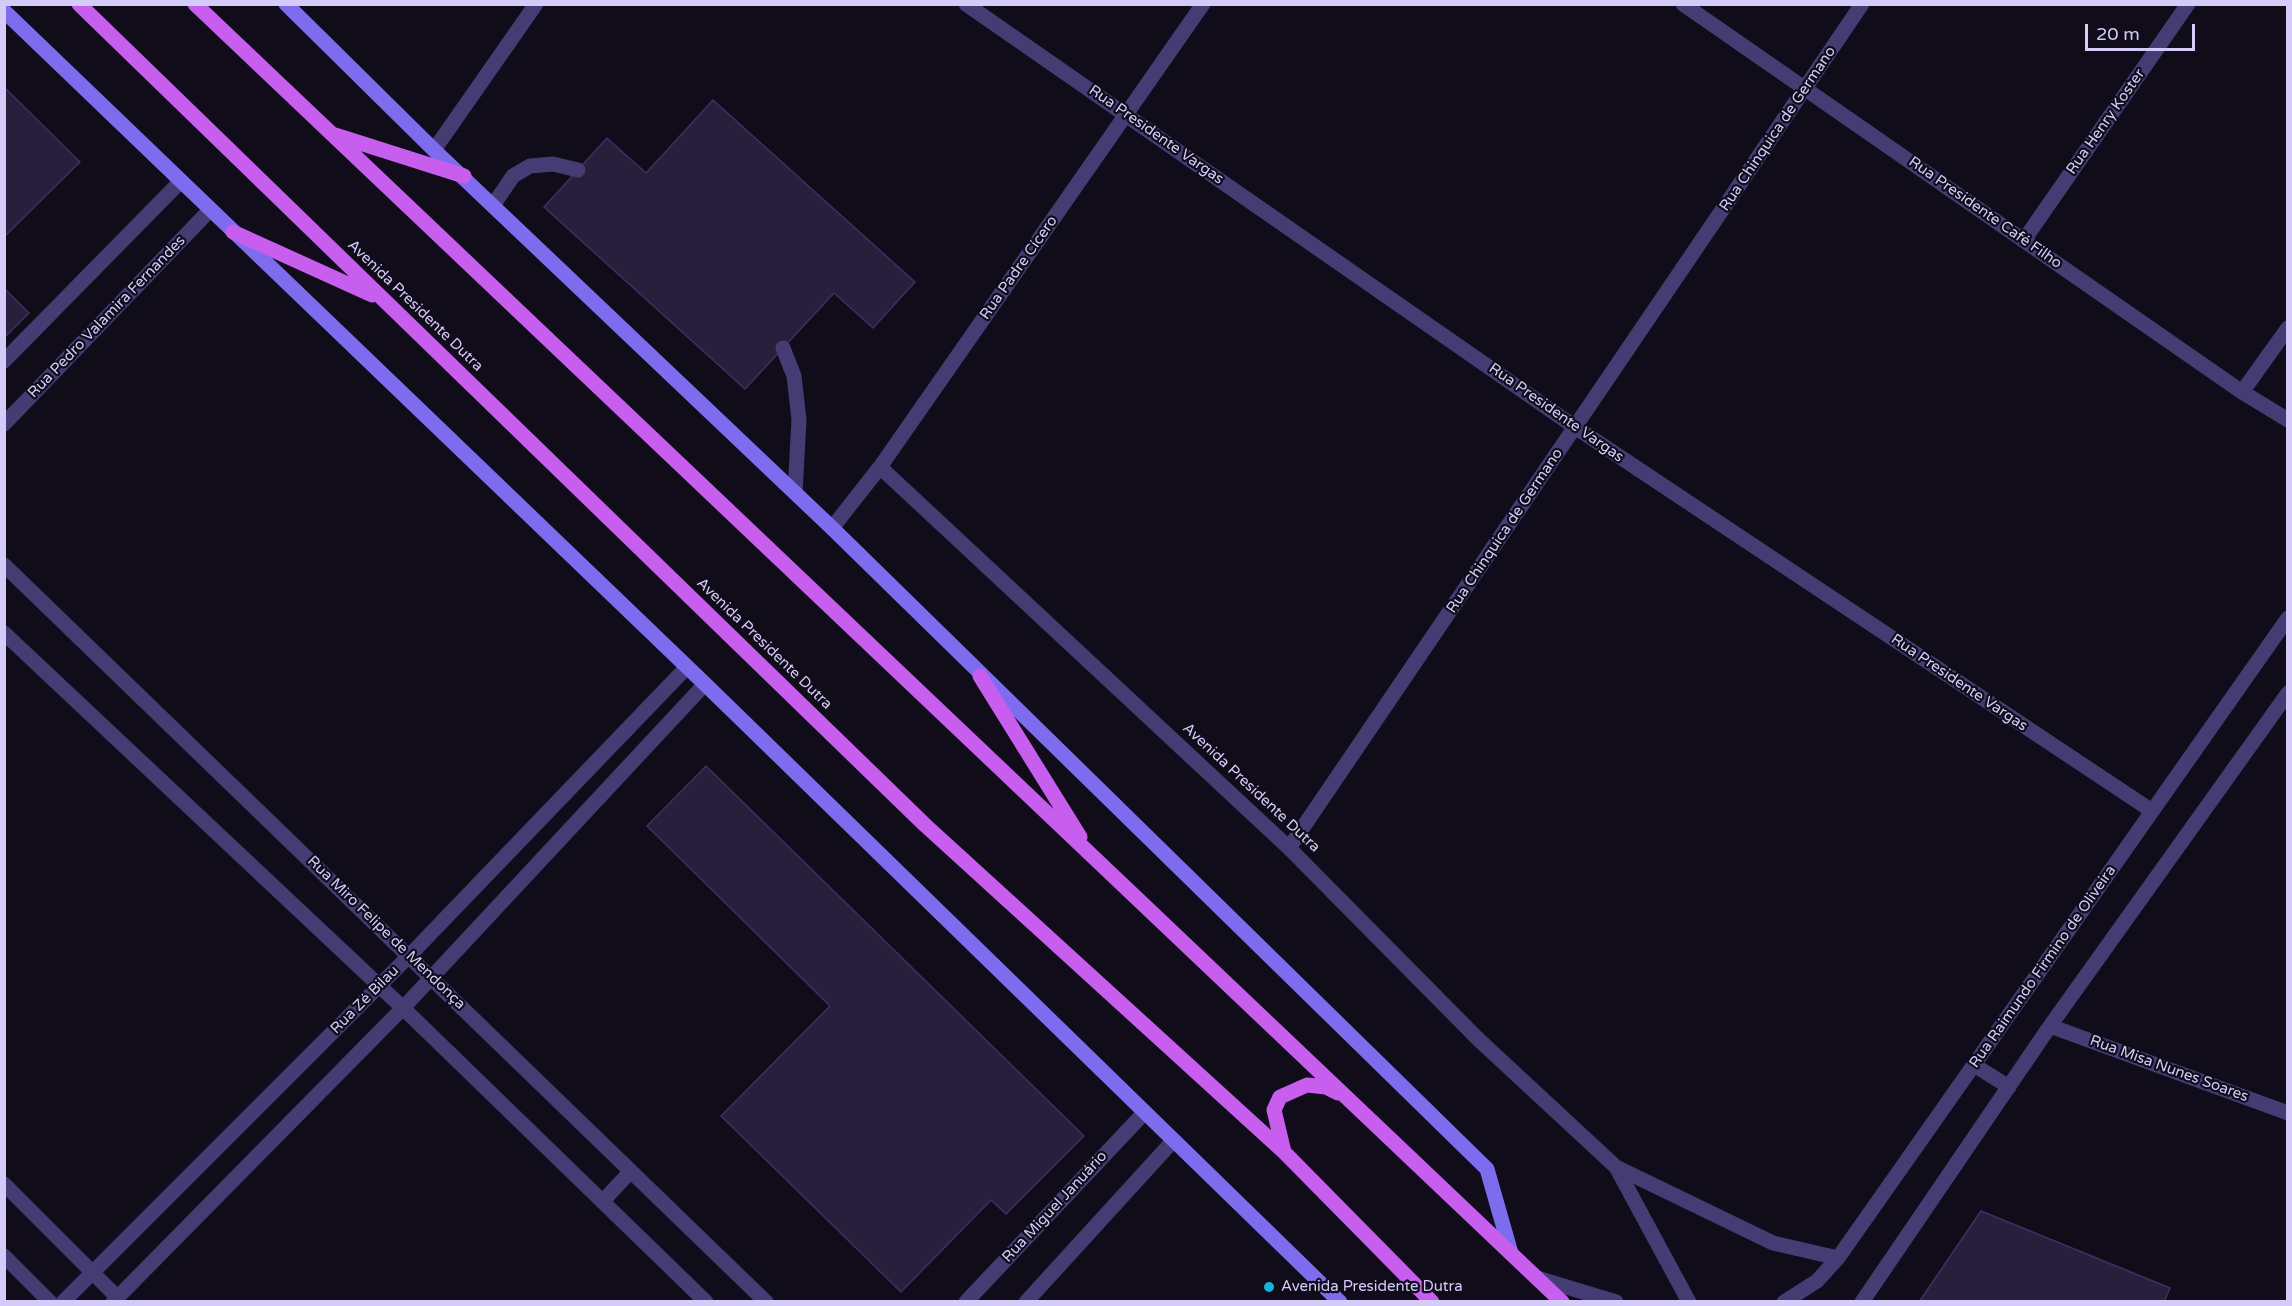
<!DOCTYPE html>
<html>
<head>
<meta charset="utf-8">
<style>
  body { margin:0 }
  #map { position:relative; width:2292px; height:1306px; overflow:hidden; background:#100c1a; font-family:"Varela Round",sans-serif }
  canvas { display:block }
  .frame { position:absolute; inset:0; border:6px solid #d5cbf9; pointer-events:none }
  .scale { position:absolute; left:2085px; top:24px; width:110px; height:27px; box-sizing:border-box; border:3px solid #d5cbf9; border-top:0; padding-left:8px; font-size:18px; line-height:21px; white-space:nowrap; color:#d5cbf9; -webkit-text-stroke:4px #100c1a; paint-order:stroke }
</style>
</head>
<body>
<div id="map">
<canvas width="2292" height="1306"></canvas>
<div class="frame"></div>
<div class="scale">20 m</div>
</div>
<script>
const g = document.querySelector('canvas').getContext('2d');
g.lineJoin = 'round';
function paint(path, color) { g.fillStyle = color; g.fill(path, 'evenodd'); }
const toPath = rows => new Path2D(rows.map(r => 'M' + r).join(''));
function trace(path, color, width, dash) { g.strokeStyle = color; g.lineWidth = width; g.lineCap = dash ? 'butt' : 'round'; g.setLineDash(dash || []); g.stroke(path); }
function write(font, color, halo, rows, align = 'center') {
  g.font = font + ' "Varela Round",sans-serif'; g.lineWidth = 4.5; g.setLineDash([]); g.textBaseline = 'middle'; g.strokeStyle = halo; g.fillStyle = color; for (const [text, x, y, turn = 0] of rows) {
    g.save(); g.translate(x, y); g.rotate((+turn || 0) * Math.PI / 180); g.textAlign = isNaN(turn) ? turn : align; if (halo) g.strokeText(text, 0, 0); g.fillText(text, 0, 0); g.restore();
  }
}
const building = toPath([
  [4,87,80,162,4,237,4,87],
  [713,100,915,282,873,328,834,293,745,389,544,207,607,138,646,173,713,100],
  [4,288,29,313,4,338,4,288],
  [706,766,1084,1136,1006,1214,991,1200,901,1292,721,1116,830,1006,647,826,706,766],
  [1981,1211,2170,1288,2164,1302,1919,1302,1981,1211]
]);
paint(building, '#281f3d');
trace(building, '#3f2f62', 1.5);
trace(toPath([
  [494,204,513,176,530,166,553,164,578,170],
  [783,348,794,376,799,420,795,493]
]), '#453c74', 15);
trace(toPath([
  [966,4,1575,427,2152,811],
  [1683,4,2242,392,2288,420],
  [434,150,536,4],
  [2024,240,2188,4],
  [4,361,181,181],
  [2242,392,2288,328],
  [4,424,210,210],
  [880,467,1289,848,1478,1039,1616,1167,1689,1302],
  [832,528,880,467,1203,4],
  [4,565,766,1302],
  [4,633,403,1008,706,1302],
  [1289,848,1862,4],
  [2050,1026,2288,1113],
  [1974,1065,2009,1087],
  [1616,1167,1773,1243,1838,1258],
  [4,1184,117,1297],
  [603,1201,630,1172],
  [4,1256,50,1302],
  [1537,1278,1616,1302],
  [63,1302,410,955,687,667],
  [113,1302,403,1008,705,684],
  [966,1302,1144,1113],
  [1026,1302,1173,1141],
  [1784,1302,1817,1281,1838,1258,2288,618],
  [1862,1302,2050,1026,2288,693]
]), '#453c74', 15);
trace(toPath([
  [286,4,434,150,832,528,1487,1169,1511,1253],
  [4,11,705,684,1340,1302]
]), '#7e6cef', 15);
trace(toPath([
  [79,4,925,825,1284,1152,1432,1302],
  [195,4,1562,1302],
  [335,135,464,176],
  [233,232,372,295],
  [980,676,1080,837],
  [1284,1152,1274,1110,1280,1097,1307,1085,1326,1087,1338,1093]
]), '#c75eee', 15);
for (const [x, y, r, color] of [
  [1269,1287,6,"#17b1d9"]
]) { const dot = new Path2D(); dot.arc(x, y, r, 0, 2 * Math.PI); g.fillStyle = color; g.fill(dot); trace(dot, '#100c1a', 2); }
write('15px', '#d5cbf9', '#100c1a', [
  ["Rua Henry Koster",2106,122,-55],
  ["Rua Chinquica de Germano",1778,129,-56],
  ["Rua Presidente Vargas",1156,135,35],
  ["Rua Presidente Café Filho",1985,213,35],
  ["Rua Padre Cícero",1019,268,-55],
  ["Avenida Presidente Dutra",415,306,44],
  ["Rua Pedro Valamira Fernandes",107,317,-46],
  ["Rua Presidente Vargas",1556,413,35],
  ["Rua Chinquica de Germano",1505,531,-56],
  ["Avenida Presidente Dutra",764,644,44],
  ["Rua Presidente Vargas",1959,683,34],
  ["Avenida Presidente Dutra",1251,788,43],
  ["Rua Miro Felipe de Mendonça",386,933,44],
  ["Rua Raimundo Firmino de Oliveira",2043,967,-55],
  ["Rua Zé Bilau",365,1000,-45],
  ["Rua Misa Nunes Soares",2169,1069,20],
  ["Rua Miguel Januário",1055,1207,-47]
]);
write('15px', '#d5cbf9', '#100c1a', [
  ["Avenida Presidente Dutra",1281,1287]
], 'left');
</script>
</body>
</html>
